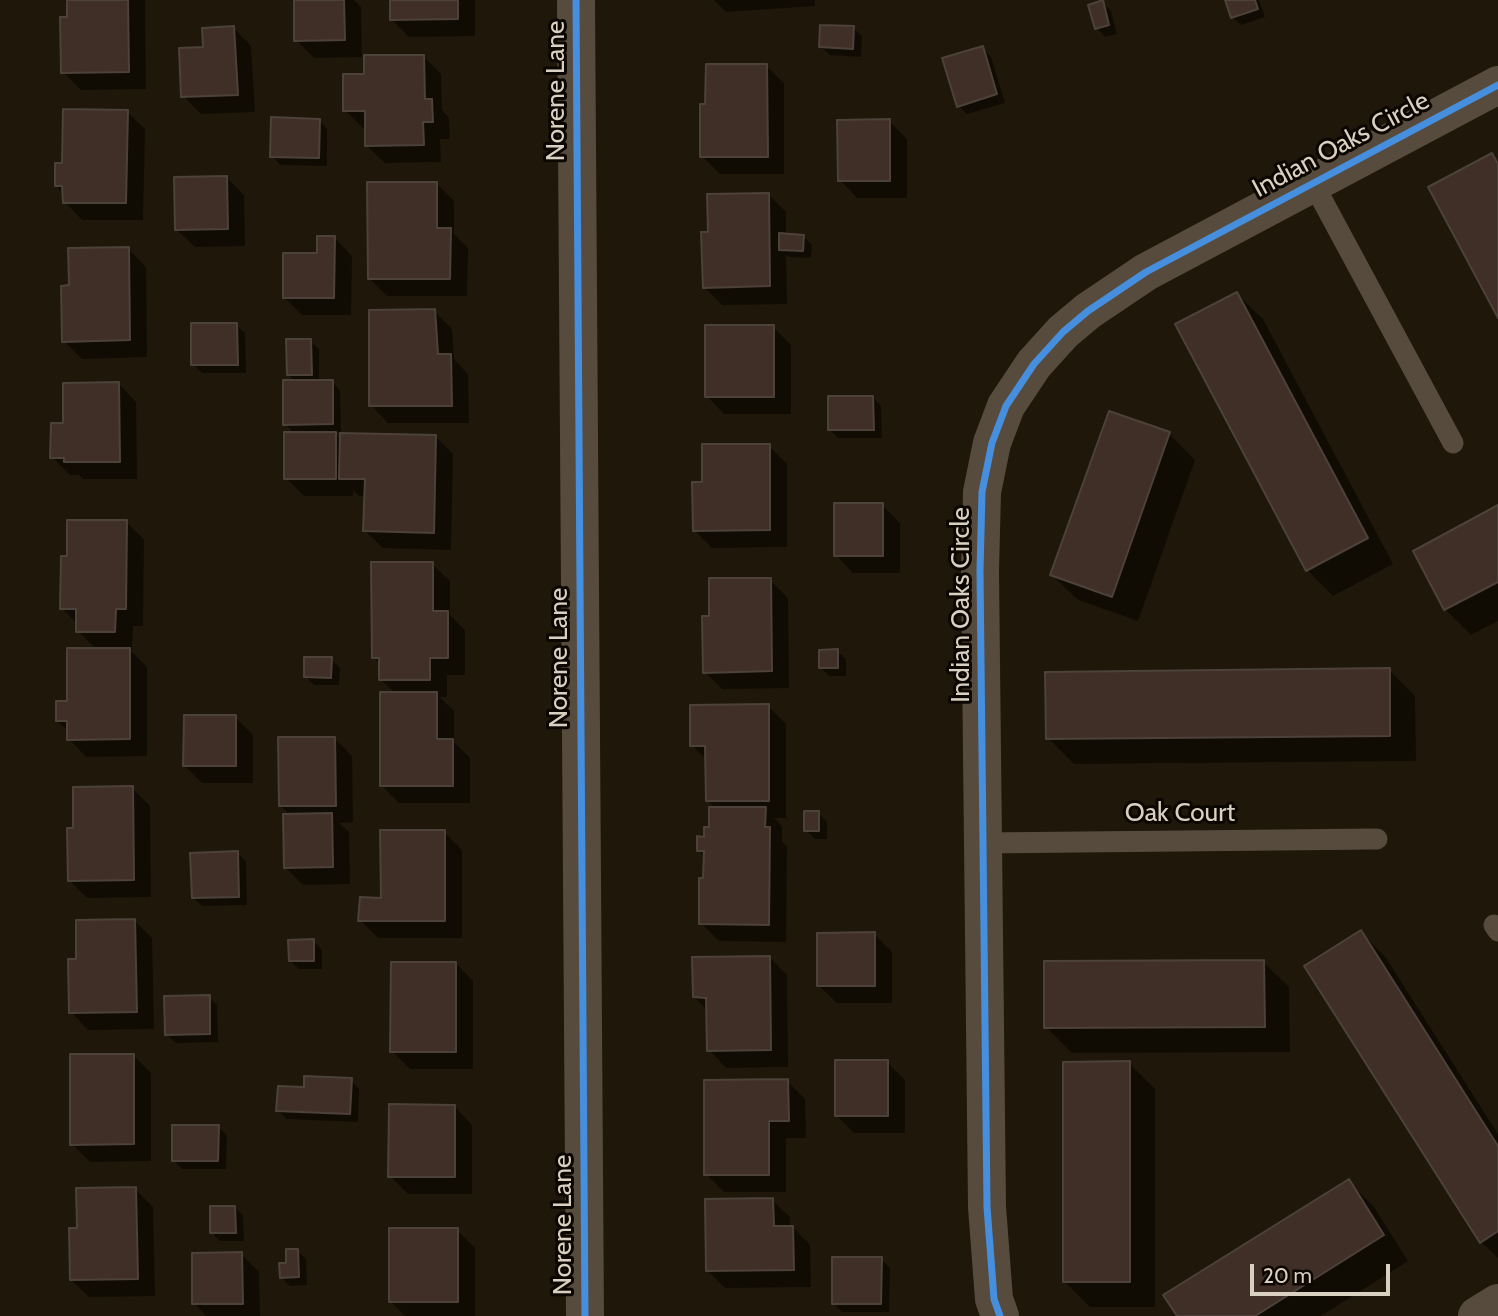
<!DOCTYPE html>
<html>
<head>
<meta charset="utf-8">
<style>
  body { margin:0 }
  #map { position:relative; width:1498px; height:1316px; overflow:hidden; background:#1f1709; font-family:Cabin,sans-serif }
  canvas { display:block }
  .scale { position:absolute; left:1250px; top:1264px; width:140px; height:32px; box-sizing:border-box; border:4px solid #dad0c1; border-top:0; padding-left:9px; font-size:21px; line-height:24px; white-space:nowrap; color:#dad0c1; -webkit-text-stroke:5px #0c0601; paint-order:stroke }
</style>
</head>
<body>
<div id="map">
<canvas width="1498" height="1316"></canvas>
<div class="scale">20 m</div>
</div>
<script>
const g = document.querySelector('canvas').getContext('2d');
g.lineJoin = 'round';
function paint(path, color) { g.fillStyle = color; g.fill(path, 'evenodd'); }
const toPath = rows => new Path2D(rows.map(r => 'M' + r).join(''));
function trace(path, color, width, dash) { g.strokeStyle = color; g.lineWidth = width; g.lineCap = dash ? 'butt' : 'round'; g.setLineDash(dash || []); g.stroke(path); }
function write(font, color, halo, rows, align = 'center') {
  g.font = font + ' Cabin,sans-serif'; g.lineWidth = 6; g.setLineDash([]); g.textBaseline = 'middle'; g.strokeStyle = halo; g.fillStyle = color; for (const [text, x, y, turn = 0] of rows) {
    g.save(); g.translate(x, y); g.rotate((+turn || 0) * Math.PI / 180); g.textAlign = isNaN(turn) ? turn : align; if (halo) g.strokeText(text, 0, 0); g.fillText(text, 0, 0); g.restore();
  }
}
paint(toPath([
  [69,0,145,0,146,89,81,90,63,72,69,19],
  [296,0,354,0,361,7,362,57,314,58,296,40],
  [391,0,475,0,475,36,409,37,391,19],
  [714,0,815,0,815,6,726,12],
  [1227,0,1259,0,1265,17,1241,25,1232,17],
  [1102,2,1111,11,1117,34,1105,37,1097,28],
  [234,28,251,46,255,112,201,114,183,96,205,49],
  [853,28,862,36,861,57,830,55,821,47],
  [983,48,991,57,1005,103,967,114,958,106],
  [423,56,441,74,442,110,449,118,450,139,440,139,441,162,385,163,367,146,367,128,363,128,345,110,365,75],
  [766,66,784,83,784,174,720,174,702,156],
  [127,112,145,129,143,220,82,220,65,202,64,194,56,186,64,165],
  [319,120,327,129,327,166,280,165,272,156],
  [889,121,907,139,907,198,857,198,840,180],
  [226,177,244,195,245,246,195,247,177,230],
  [436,183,454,201,454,234,468,248,467,296,387,296,369,278],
  [768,194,786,212,786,235,803,236,812,245,811,258,789,257,786,255,787,304,722,305,704,287,709,234],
  [335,238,352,256,351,315,302,315,284,297],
  [128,249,146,267,147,357,82,359,64,341,71,287],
  [1237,294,1263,319,1393,564,1333,596,1307,570],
  [434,311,452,329,454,359,468,374,469,423,388,423,371,405],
  [236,325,245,333,246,373,202,373,193,364],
  [773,327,791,345,791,414,724,414,707,396],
  [310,341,319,349,319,382,332,382,340,390,341,432,334,432,341,440,436,437,453,454,451,550,383,548,365,531,366,496,359,496,353,490,353,496,304,496,286,478,295,434,285,424,296,382,289,375],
  [119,384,136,402,137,479,84,479,79,475,70,475,52,457,65,425],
  [873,397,881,406,882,438,838,438,830,430],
  [1169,434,1195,460,1138,621,1078,600,1052,575],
  [769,446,787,464,787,547,712,548,694,530,703,483],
  [882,505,900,523,900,573,853,573,836,555],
  [1498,507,1498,621,1471,635,1445,609],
  [126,522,144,539,143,626,133,626,132,649,129,649,147,667,147,756,86,757,69,739,69,732,57,721,69,703,97,650,78,631,78,625,62,608,68,558],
  [432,564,450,581,450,615,465,630,465,675,447,675,447,697,440,697,454,711,454,742,470,758,470,803,399,803,382,786,395,693,380,679,380,664,373,657],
  [770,580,788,598,789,688,722,689,705,672,711,617],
  [837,651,846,659,846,676,829,676,820,667],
  [331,659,340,668,339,685,314,685,305,676],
  [1389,670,1415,696,1416,761,1074,764,1048,738],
  [768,706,786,724,786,818,774,818,782,826,782,842,787,846,786,942,719,941,701,923,705,857,699,850,711,828,715,808,708,800,707,761,692,745],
  [235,717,253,735,253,783,202,783,185,766],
  [334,738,352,756,353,822,339,823,349,832,350,884,303,885,286,868,291,816,280,805],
  [132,788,150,806,151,897,87,898,70,881,75,829],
  [818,813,827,822,827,839,815,839,806,830],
  [444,832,462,850,462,938,378,938,360,920,383,900],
  [237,853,246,861,247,905,202,906,193,898],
  [134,920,152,938,154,1029,88,1030,71,1012,78,960],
  [1361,932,1386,958,1498,1134,1498,1258,1481,1242],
  [874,934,892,952,892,1003,837,1003,819,986],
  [314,941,322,950,322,969,299,969,290,961],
  [769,957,787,975,788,1067,726,1068,709,1050,708,1011,694,997],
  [1263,962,1289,987,1290,1052,1072,1053,1046,1027],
  [456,963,473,981,473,1069,410,1069,392,1051],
  [209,997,217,1005,218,1042,176,1043,167,1035],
  [133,1055,151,1073,151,1161,90,1162,72,1144],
  [887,1062,905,1080,905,1133,854,1133,837,1116],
  [1129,1063,1155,1089,1155,1307,1090,1307,1064,1281],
  [351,1080,359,1089,358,1122,287,1119,278,1111],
  [787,1081,805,1099,806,1138,786,1138,786,1192,724,1192,706,1174],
  [455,1107,472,1125,472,1194,408,1194,390,1176],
  [218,1127,227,1135,226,1169,182,1169,174,1161],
  [1348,1181,1374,1207,1408,1261,1321,1316,1179,1316],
  [135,1189,153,1207,155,1296,89,1297,71,1280,79,1230],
  [772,1200,790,1217,790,1228,793,1227,810,1245,811,1287,725,1288,708,1271],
  [235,1207,243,1216,244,1241,220,1241,212,1233],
  [457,1230,475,1248,475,1316,405,1316,390,1301],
  [297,1251,306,1259,307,1285,290,1286,281,1277],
  [241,1254,259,1272,260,1316,206,1316,194,1303],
  [881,1259,890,1268,889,1312,842,1312,833,1303]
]), '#0007');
const building = toPath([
  [67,0,128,0,129,72,61,73,60,17,67,17,67,0],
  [294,0,344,0,345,40,294,41,294,0],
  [390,0,458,0,458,19,390,20,390,0],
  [1103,0,1109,25,1095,29,1088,5,1103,0],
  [1225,0,1255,0,1258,9,1231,18,1225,0],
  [820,25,854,26,853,49,819,47,820,25],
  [234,26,238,95,181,97,179,48,203,47,202,28,234,26],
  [983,46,997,94,957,107,942,58,983,46],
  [364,55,424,55,425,99,432,99,433,122,423,122,424,145,365,146,365,111,343,111,343,74,364,74,364,55],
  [706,64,767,64,768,157,700,157,700,104,705,104,706,64],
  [63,109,128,110,126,203,63,203,62,186,55,186,55,163,62,163,63,109],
  [271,117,320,119,319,158,270,157,271,117],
  [890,119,890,181,838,181,837,120,890,119],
  [1492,153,1498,164,1498,318,1428,187,1492,153],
  [227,176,228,229,175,230,174,177,227,176],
  [367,182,437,182,437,228,451,228,450,279,368,279,367,182],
  [769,193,770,286,703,288,701,232,708,232,707,194,769,193],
  [779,233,804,235,803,251,779,250,779,233],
  [317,236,335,236,334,298,283,298,283,253,317,253,317,236],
  [129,247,130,340,62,342,61,286,69,285,68,248,129,247],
  [1237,292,1368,538,1306,571,1175,324,1237,292],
  [435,309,438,354,451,354,452,406,369,406,369,310,435,309],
  [191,323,237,323,238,365,191,365,191,323],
  [705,325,774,325,774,397,705,397,705,325],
  [286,339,311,339,312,375,287,375,286,339],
  [283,380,333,380,333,424,283,425,283,380],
  [119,382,120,462,64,462,64,458,50,458,51,423,63,423,63,383,119,382],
  [828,396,873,396,874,430,828,430,828,396],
  [1109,411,1170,432,1112,597,1050,575,1109,411],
  [284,432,336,432,336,479,284,479,284,432],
  [340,433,436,435,434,533,363,531,365,479,339,479,340,433],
  [702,444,770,444,770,530,693,531,692,482,702,482,702,444],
  [834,503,883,503,883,556,834,556,834,503],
  [1498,505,1498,582,1444,610,1413,551,1498,505],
  [67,520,127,520,126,609,116,609,115,632,76,632,76,609,60,609,61,556,67,556,67,520],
  [371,562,433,562,433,611,448,611,448,658,430,658,430,680,379,680,379,658,372,658,371,562],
  [709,578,771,578,772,671,703,673,702,616,709,616,709,578],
  [67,648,130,648,130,739,67,740,67,721,56,721,56,701,67,701,67,648],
  [838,649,838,668,819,668,819,650,838,649],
  [304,657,332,657,331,678,304,677,304,657],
  [1390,668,1390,736,1046,739,1045,672,1390,668],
  [380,692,437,692,437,739,453,739,453,786,380,786,380,692],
  [769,704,769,801,706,801,705,746,690,746,690,705,769,704],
  [184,715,236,715,236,766,183,766,184,715],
  [278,737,335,737,336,806,279,806,278,737],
  [133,786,134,880,68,881,67,828,73,828,73,787,133,786],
  [709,807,766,807,765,827,770,827,769,925,699,924,699,878,703,878,704,851,697,851,697,836,704,837,704,827,709,827,709,807],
  [804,811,819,811,819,831,804,831,804,811],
  [332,813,333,867,284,868,283,814,332,813],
  [380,830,445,830,445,921,358,921,360,897,381,898,380,830],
  [238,851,239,897,192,898,190,853,238,851],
  [135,919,137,1012,69,1013,68,959,76,959,76,920,135,919],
  [1361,930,1498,1146,1498,1231,1480,1243,1304,966,1361,930],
  [875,932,875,986,817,986,817,933,875,932],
  [314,939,314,961,289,961,288,940,314,939],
  [770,956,771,1050,707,1051,706,998,693,997,692,957,770,956],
  [1264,960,1265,1027,1044,1028,1044,961,1264,960],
  [391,962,456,962,456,1052,390,1052,391,962],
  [210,995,210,1034,165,1035,164,996,210,995],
  [70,1054,134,1054,134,1144,70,1145,70,1054],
  [835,1060,888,1060,888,1116,835,1116,835,1060],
  [1130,1061,1130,1282,1063,1282,1063,1062,1130,1061],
  [304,1076,352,1078,350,1114,276,1111,278,1086,304,1087,304,1076],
  [788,1079,789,1121,769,1121,769,1175,704,1175,704,1080,788,1079],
  [389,1104,455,1105,455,1177,388,1177,389,1104],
  [172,1125,219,1125,218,1161,172,1161,172,1125],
  [1349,1179,1384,1235,1255,1316,1177,1316,1163,1295,1349,1179],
  [136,1187,138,1279,70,1280,69,1228,77,1228,76,1188,136,1187],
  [773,1198,774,1226,793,1226,794,1270,706,1271,705,1199,773,1198],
  [210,1206,235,1206,236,1233,210,1233,210,1206],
  [389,1228,458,1228,458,1302,389,1302,389,1228],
  [286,1249,298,1249,299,1277,280,1278,279,1263,286,1263,286,1249],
  [242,1252,243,1304,192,1304,192,1253,242,1252],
  [832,1257,882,1257,881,1304,832,1304,832,1257]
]);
paint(building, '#402f27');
trace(building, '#4c423a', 2);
trace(toPath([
  [1313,183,1453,443],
  [983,843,1377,839],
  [1494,925,1498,931]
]), '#574b3d', 21);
trace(toPath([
  [576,0,585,1316],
  [1000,1316,994,1299,987,1207,980,571,982,492,992,443,1006,406,1034,364,1063,332,1088,311,1146,272,1498,85],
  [1477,1316,1498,1303]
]), '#574b3d', 38);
trace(toPath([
  [576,0,585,1316],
  [1000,1316,994,1299,987,1207,980,571,982,492,992,443,1006,406,1034,364,1063,332,1088,311,1146,272,1498,85]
]), '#468fdf', 7);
write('26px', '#dad0c1', '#0c0601', [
  ["Norene Lane",556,91,-90],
  ["Indian Oaks Circle",1341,145,-28],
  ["Indian Oaks Circle",961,605,-90],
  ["Norene Lane",559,658,-90],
  ["Oak Court",1180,813],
  ["Norene Lane",563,1225,-90]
]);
</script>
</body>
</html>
